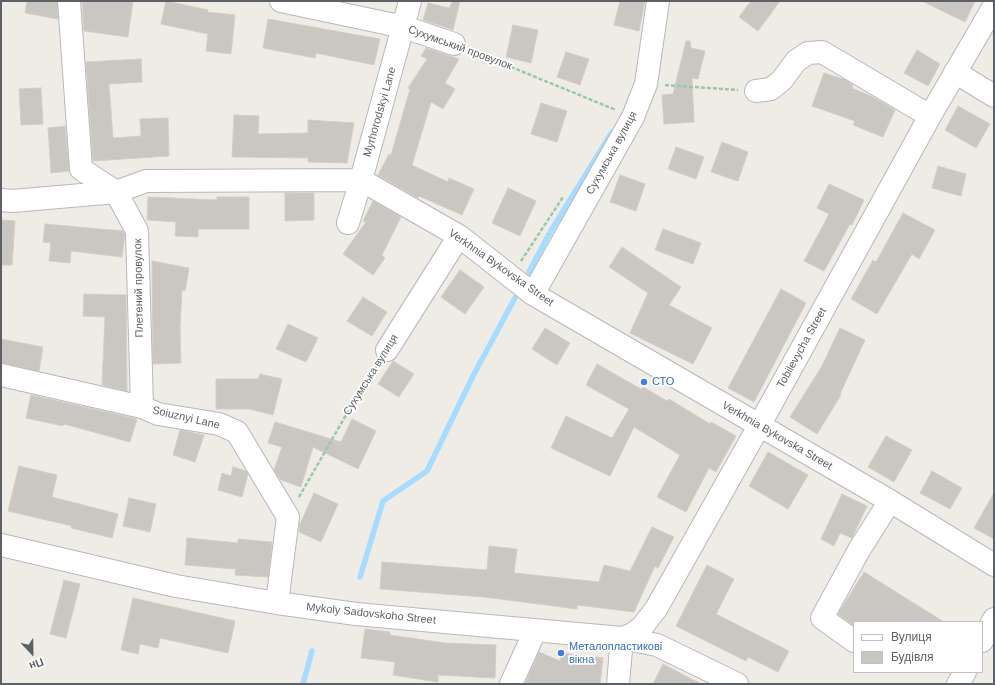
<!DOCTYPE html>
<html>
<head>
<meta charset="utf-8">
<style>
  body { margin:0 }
  #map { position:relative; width:995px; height:685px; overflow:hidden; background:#efece5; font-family:Helvetica,sans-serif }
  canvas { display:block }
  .frame { position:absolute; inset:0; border:2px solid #5c6165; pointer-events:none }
  .legend { position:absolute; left:853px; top:621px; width:130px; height:52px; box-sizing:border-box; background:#fff; border:1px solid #bec0c1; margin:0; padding:5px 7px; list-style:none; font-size:12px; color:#5c6165 }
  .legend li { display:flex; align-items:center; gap:8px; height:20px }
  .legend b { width:20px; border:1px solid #bec0c1 }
  .north { position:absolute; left:12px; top:633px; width:40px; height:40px; -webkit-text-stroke:3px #fff; paint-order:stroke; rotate:158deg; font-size:11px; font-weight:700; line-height:16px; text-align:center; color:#5c6165 }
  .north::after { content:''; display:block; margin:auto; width:14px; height:18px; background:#5c6165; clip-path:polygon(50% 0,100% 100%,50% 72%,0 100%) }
</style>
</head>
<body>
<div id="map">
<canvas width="995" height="685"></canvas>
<div class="frame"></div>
<ul class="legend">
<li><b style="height:5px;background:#fff"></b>Вулиця</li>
<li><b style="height:11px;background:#cac7c2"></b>Будівля</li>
</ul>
<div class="north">Пн</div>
</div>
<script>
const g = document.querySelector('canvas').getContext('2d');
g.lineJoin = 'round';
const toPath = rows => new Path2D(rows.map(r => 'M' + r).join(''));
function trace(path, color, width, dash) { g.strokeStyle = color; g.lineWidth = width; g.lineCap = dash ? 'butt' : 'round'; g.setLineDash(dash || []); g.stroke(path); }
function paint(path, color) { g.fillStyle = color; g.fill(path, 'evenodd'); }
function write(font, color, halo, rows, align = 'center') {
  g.font = font + ' Helvetica,sans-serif'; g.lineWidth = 3.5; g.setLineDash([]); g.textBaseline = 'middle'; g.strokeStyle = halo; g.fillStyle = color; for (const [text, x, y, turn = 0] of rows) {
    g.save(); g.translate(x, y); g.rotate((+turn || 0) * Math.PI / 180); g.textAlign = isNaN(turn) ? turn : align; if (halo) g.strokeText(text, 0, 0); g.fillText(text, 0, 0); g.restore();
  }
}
trace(toPath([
  [529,272,549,234,612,132],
  [360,577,383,501,427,471,474,374,515,298],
  [303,684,312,651]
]), '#a5dcff', 5.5);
const building = toPath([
  [27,1,57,1,58,19,25,13,27,1],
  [82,1,133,1,128,37,84,31,82,1],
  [166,1,208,10,207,12,235,15,231,54,206,51,208,34,161,24,166,1],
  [453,1,460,1,453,30,423,20,428,3,449,8,453,1],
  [620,1,645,1,639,31,614,25,620,1],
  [751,1,780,1,758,31,739,17,751,1],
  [922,1,975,1,965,22,922,1],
  [268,19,380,39,374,65,316,53,315,58,263,48,268,19],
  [513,25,538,30,531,63,506,57,513,25],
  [686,41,690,41,691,48,705,51,698,79,692,78,694,122,664,124,662,95,673,94,686,41],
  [426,48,459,59,445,83,455,89,443,109,431,102,412,165,448,182,449,178,474,189,462,215,419,196,418,198,378,175,389,154,391,155,410,89,408,88,427,59,421,56,426,48],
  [917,50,940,64,928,86,904,73,917,50],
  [566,52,589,59,580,85,557,77,566,52],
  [141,59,142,82,109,84,113,138,141,136,140,119,168,118,169,156,93,161,86,62,141,59],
  [824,73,846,80,853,85,852,88,875,98,895,110,883,137,853,125,855,121,812,106,824,73],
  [41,88,43,124,21,125,19,89,41,88],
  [541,103,567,111,557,142,531,134,541,103],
  [958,106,990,124,976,148,945,130,958,106],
  [234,115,259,116,258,134,308,133,308,120,354,123,347,163,308,162,308,158,232,157,234,115],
  [65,126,69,171,51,173,48,128,65,126],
  [722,142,748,152,738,181,711,172,722,142],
  [676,147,704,157,696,179,668,169,676,147],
  [938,166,966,174,961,196,932,188,938,166],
  [620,175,645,184,636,211,610,202,620,175],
  [829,184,864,200,852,225,850,224,824,271,804,261,829,214,817,208,829,184],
  [508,188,536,201,520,236,492,223,508,188],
  [285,193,314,193,314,220,285,221,285,193],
  [148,197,217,200,217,197,249,197,249,229,198,229,198,237,175,236,176,222,147,220,148,197],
  [373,201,401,217,382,255,385,258,373,275,343,254,366,222,363,221,373,201],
  [903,213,935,230,919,259,912,254,877,314,851,299,873,260,876,262,903,213],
  [1,220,15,221,12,265,1,265,1,220],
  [45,224,123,231,125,235,122,257,71,251,70,263,49,261,51,243,43,242,45,224],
  [663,229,701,243,693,264,655,250,663,229],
  [622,247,681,287,669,305,712,328,693,364,630,333,648,293,609,267,622,247],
  [152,261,189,268,185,291,182,290,180,328,181,363,153,364,152,261],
  [460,270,484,287,465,314,441,297,460,270],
  [781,289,806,303,754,402,728,388,781,289],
  [84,294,126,295,127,391,102,385,105,317,83,316,84,294],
  [363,297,387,312,372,336,347,321,363,297],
  [288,324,318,338,306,362,276,349,288,324],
  [545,328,570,343,557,365,532,349,545,328],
  [840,328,865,340,840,394,841,395,817,434,790,417,822,366,840,328],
  [1,339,43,347,39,371,1,363,1,339],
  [393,361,414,374,399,397,378,384,393,361],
  [597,364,641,389,643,387,667,401,669,399,710,424,711,422,736,436,716,472,709,468,686,512,657,497,680,455,634,427,610,476,551,448,566,416,612,438,629,409,586,385,597,364],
  [260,374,282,379,273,415,250,409,216,409,216,379,258,379,260,374],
  [31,395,137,419,130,442,64,424,63,426,26,418,31,395],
  [352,419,376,431,358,469,313,447,301,487,281,480,274,470,282,447,268,443,275,422,341,442,352,419],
  [180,430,204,435,195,462,173,455,180,430],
  [886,436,912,450,894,482,868,467,886,436],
  [768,452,808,475,788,509,749,486,768,452],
  [19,466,57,475,52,497,118,514,112,538,71,528,72,526,8,511,19,466],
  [233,467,246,471,248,474,242,497,218,490,222,473,231,476,233,467],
  [932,471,962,488,950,509,920,493,932,471],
  [314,493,338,504,321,542,299,532,300,524,314,493],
  [994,493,994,539,974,528,994,493],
  [842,494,867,506,852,538,840,533,834,546,821,539,842,494],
  [129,498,156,504,150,532,123,526,129,498],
  [652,527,674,537,658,568,655,566,634,612,577,605,577,609,484,597,380,589,382,562,487,570,489,546,517,549,514,573,599,582,604,565,630,571,652,527],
  [187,538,238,543,238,539,272,542,268,577,235,575,236,569,185,565,187,538],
  [707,565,734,579,716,614,789,651,778,672,748,657,746,661,676,626,707,565],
  [864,572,944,622,854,622,854,626,838,614,864,572],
  [64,580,80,584,66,638,50,634,64,580],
  [133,598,235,621,228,653,160,638,158,648,140,644,138,654,121,650,133,598],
  [365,629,390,632,390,635,445,643,496,645,495,678,438,675,438,682,393,675,395,662,361,658,365,629],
  [539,652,560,661,561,653,603,658,600,684,525,684,539,652],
  [663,664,701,684,653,684,663,664]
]);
paint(building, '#cac7c2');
trace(building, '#d4cec3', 1);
const minor = toPath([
  [69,1,81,169,116,192,137,231,142,407],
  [281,1,404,27,454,44],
  [955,72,994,96],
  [756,91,771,89,782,80,796,61,808,53,822,52,930,116],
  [1,200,13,201,116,192,146,181,361,180,459,236,533,294,890,501,994,565],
  [348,223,361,180,410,1],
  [533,294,633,117,646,84,658,1],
  [387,350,459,236],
  [1,375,142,407,158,414,219,424,237,432,288,517,277,603],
  [1,545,176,586,277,603,356,614,622,638,657,645,737,684],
  [622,638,633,634,642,627,656,609,759,426,930,116,994,6],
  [854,641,822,618,859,550,890,501],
  [982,641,994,619],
  [511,684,535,631],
  [618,684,622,638],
  [958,684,965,672]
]);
trace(minor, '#b5b8bc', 24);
trace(toPath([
  [472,51,616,110],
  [665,85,738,90],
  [521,261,563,197],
  [299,497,358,394,377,366]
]), '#9ac8a5', 2.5, [4, 2]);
trace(minor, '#fff', 22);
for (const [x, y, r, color] of [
  [644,382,4,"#3f7fe0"],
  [561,653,4,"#3f7fe0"]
]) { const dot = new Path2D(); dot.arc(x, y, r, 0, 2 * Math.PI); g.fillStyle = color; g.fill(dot); trace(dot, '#fff', 1.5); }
write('11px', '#5c6165', '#fff', [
  ["Сухумський провулок",460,48,20],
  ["Myrhorodskyi Lane",380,112,-74],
  ["Сухумська вулиця",612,153,-61],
  ["Verkhnia Bykovska Street",501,268,35],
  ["Плетений провулок",139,288,-91],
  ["Tobilevycha Street",802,348,-61],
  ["Сухумська вулиця",371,375,-58],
  ["Soiuznyi Lane",186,418,13],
  ["Verkhnia Bykovska Street",777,436,30],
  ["Mykoly Sadovskoho Street",371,614,6]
]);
write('11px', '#366cbe', '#fff', [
  ["СТО",652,382],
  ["Металопластикові",569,647],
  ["вікна",569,660]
], 'left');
</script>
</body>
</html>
